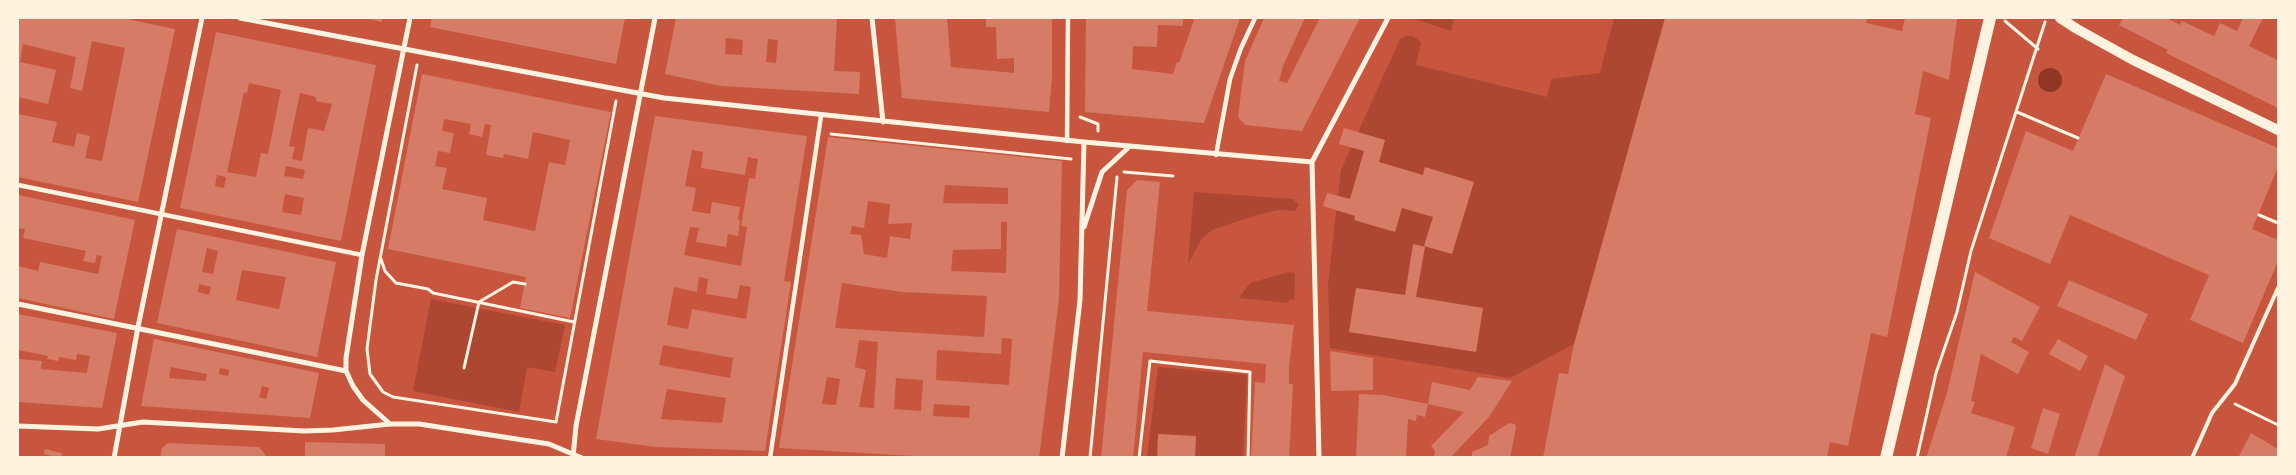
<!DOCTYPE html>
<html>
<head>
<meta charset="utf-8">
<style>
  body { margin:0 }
  #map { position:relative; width:2296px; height:475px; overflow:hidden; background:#c8553d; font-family:"Sofia Sans Condensed",sans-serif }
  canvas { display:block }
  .frame { position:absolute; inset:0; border:19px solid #fff3e0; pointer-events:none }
</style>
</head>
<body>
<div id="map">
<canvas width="2296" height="475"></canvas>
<div class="frame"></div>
</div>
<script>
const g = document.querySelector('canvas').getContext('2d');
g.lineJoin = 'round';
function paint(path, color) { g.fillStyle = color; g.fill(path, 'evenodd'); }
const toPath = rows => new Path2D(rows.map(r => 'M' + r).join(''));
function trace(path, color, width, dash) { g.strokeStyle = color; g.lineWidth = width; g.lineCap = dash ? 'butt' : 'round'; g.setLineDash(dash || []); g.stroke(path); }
paint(toPath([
  [1412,18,1454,18,1451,31],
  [1614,18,1665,18,1574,344,1510,378,1330,348,1328,284,1341,170,1400,39,1406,36,1413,36,1421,42,1416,65,1547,97,1551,79,1600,73],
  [1194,192,1293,199,1299,205,1295,211,1278,210,1260,214,1212,230,1202,238,1188,264],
  [1289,272,1295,273,1294,300,1290,299,1288,303,1239,298,1250,283],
  [431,299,565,325,555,372,527,367,519,412,413,391],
  [1158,367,1247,375,1243,457,1147,458]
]), '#ae4732');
paint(toPath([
  '2038 80a12 12 0 1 1 24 0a12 12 0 1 1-24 0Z'
]), '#8f3625');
paint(toPath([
  [18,18,122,18,175,29,138,202,18,177,18,114,57,122,52,142,74,147,77,133,90,136,85,158,102,161,125,48,92,41,82,91,70,88,76,57,23,44,20,62,56,70,48,104,18,97],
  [364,18,382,18,382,22],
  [432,18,625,18,616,64,430,27],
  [676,18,837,18,834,71,860,72,859,94,721,86,665,74],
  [726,38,743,40,742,55,725,54],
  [768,39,778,40,776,63,766,62],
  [895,18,947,18,951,67,1014,73,1014,58,997,59,996,27,986,27,986,18,1052,18,1052,76,1049,112,902,98],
  [1086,18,1183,18,1183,26,1158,25,1157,47,1133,46,1132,69,1173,74,1177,62,1179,63,1194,20,1189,18,1240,18,1204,123,1085,112],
  [1264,18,1305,18,1283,66,1279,81,1287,83,1320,18,1360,18,1302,131,1245,125,1238,117,1245,61],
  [1665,18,1867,18,1866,23,1902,31,1905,18,1957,18,1949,80,1923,71,1915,114,1931,118,1887,337,1871,333,1848,446,1830,442,1827,458,1543,458,1559,373,1568,374,1574,344],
  [2123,18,2167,18,2180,25,2182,21,2214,36,2220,23,2237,31,2243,18,2263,18,2249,46,2278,60,2278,108,2166,53,2168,50,2119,25],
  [216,32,376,65,341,241,180,208],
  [249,83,281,90,268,154,261,153,256,177,227,172,244,92,247,93],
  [300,93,316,97,316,101,332,104,324,131,308,128,302,161,292,159,295,147,289,146],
  [286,166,305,170,303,179,284,176],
  [217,175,226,177,224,188,215,186],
  [285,194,304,198,301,215,282,212],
  [422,74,611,112,570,318,520,308,526,277,388,249],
  [444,119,471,124,469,134,482,137,485,124,491,125,486,155,503,158,504,154,528,159,533,132,570,140,565,165,549,162,535,231,483,220,487,198,442,189,447,168,435,166,438,151,450,153,454,133,442,131],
  [2106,74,2278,148,2278,167,2252,229,2278,240,2278,261,2243,343,2190,320,2209,275,2070,215,2050,264,1989,238,2026,131,2073,151],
  [655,116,807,136,784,281,791,282,765,451,656,447,596,439],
  [692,150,703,152,701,168,745,175,748,157,758,159,755,179,749,178,741,226,747,227,741,266,684,255,690,227,699,228,696,242,726,247,728,234,738,236,740,220,738,219,740,207,712,202,710,214,692,211,696,188,685,186],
  [699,277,708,279,706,294,737,299,740,285,751,287,746,319,692,309,688,329,667,325,674,287,697,292],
  [663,345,733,358,730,378,659,365],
  [667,389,726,398,722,423,661,419],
  [1344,128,1385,140,1379,162,1423,175,1425,167,1474,182,1452,254,1424,246,1433,217,1402,208,1395,232,1354,220,1355,216,1323,206,1327,193,1350,199,1364,151,1339,144],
  [828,137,1062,161,1059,299,1039,458,947,458,779,448],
  [945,185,1008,188,1008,204,943,203],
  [868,201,890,204,888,224,912,223,910,239,890,236,887,258,864,254,861,235,850,234,852,226,864,228],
  [1001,222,1007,222,1006,273,951,271,953,250,1001,249],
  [842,283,902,292,987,296,984,337,835,328],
  [1002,338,1012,339,1009,385,936,380,937,350,1001,354],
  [859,340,878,342,874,408,859,407,866,370,855,367],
  [827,377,840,379,836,405,822,404],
  [896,378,923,380,921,411,894,409],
  [934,404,970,406,969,418,933,416],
  [1137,180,1160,182,1147,311,1294,325,1289,366,1289,384,1293,384,1289,458,1251,458,1255,382,1265,383,1266,364,1143,352,1133,458,1101,458,1127,190],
  [18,195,135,220,114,319,18,298,18,266,38,271,40,262,98,274,102,256,97,255,95,263,83,261,86,251,23,238,25,229,18,228],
  [177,229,336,262,317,357,157,323],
  [207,248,218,251,213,274,202,272],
  [242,270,286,277,279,309,236,300],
  [199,284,211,287,209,295,198,292],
  [1413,244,1425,247,1416,297,1483,308,1476,352,1349,332,1356,288,1405,295],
  [1975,272,2040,307,2022,341,2014,337,2011,342,2029,352,2018,374,1981,354,1971,401,1975,402,1971,413,2015,427,2006,458,1926,458,1947,393],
  [2069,280,2148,314,2136,340,2057,306],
  [18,314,117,333,102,408,18,402,18,359,42,361,41,369,87,373,90,356,77,354,76,360,59,357,58,361,47,359,48,356,18,350],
  [154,339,319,373,310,418,141,406],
  [171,367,207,374,205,381,169,378],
  [220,368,229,370,228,376,219,374],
  [262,386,269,388,266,399,259,397],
  [2058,339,2088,356,2080,371,2049,354],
  [1330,351,1373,358,1373,390,1331,391],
  [2105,364,2125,376,2097,458,2074,458],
  [1478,377,1512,381,1489,417,1450,458,1434,458,1435,451,1431,446,1464,412,1428,404,1425,417,1417,415,1416,421,1408,419,1406,456,1411,458,1356,458,1359,394,1383,395,1428,404,1432,382,1470,390],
  [2043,408,2060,414,2048,454,2031,448],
  [1509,423,1515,424,1516,428,1510,458,1472,458,1472,452,1488,445,1489,436],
  [2251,433,2278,449,2278,458,2238,458],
  [1158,434,1196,436,1195,458,1157,458],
  [305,442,385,444,385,458,305,458],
  [168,443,259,447,265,454,265,458,160,458,162,448],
  [45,449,62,453,61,458,44,454]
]), '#d67c66');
trace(toPath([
  [2005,21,2038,49],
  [417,65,376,280,367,349,370,374,383,392,393,397,556,422,616,101],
  [2017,112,2078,138],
  [1080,117,1098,124,1098,131],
  [831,134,1071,159],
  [1124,172,1173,176],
  [2259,215,2278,223],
  [381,259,385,271,396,283,428,289,433,293,574,322],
  [464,368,479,302,513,282,525,284],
  [2235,404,2278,425],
  [1090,458,1117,177],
  [1139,458,1150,361,1250,372,1248,458],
  [1917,458,1936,373,1957,312,1971,251,2045,22]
]), '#fff3e0', 3);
trace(toPath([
  [2192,458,2212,413,2235,384,2278,288]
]), '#fff3e0', 4);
trace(toPath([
  [1067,141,1068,18],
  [1216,155,1230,79,1241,48,1255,18],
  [18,185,362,255],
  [770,458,821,116]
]), '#fff3e0', 4.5);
trace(toPath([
  [240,18,664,98,1084,142,1312,162],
  [872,18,883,122],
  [1084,227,1102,172,1129,147],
  [18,304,346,371],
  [390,424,363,400,353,386,346,371,346,358,362,255,410,18],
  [18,426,98,429,143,422,304,431,333,430,390,424,419,424,549,444,582,458],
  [573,457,576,426,655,18],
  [114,458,138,327,202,18],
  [1062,458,1080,300,1084,142],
  [1319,458,1312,162,1388,18]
]), '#fff3e0', 5);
trace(toPath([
  [2060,18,2077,29,2133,60,2278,130]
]), '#fff3e0', 10);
trace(toPath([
  [1886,458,1990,18]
]), '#fff3e0', 12);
</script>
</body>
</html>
